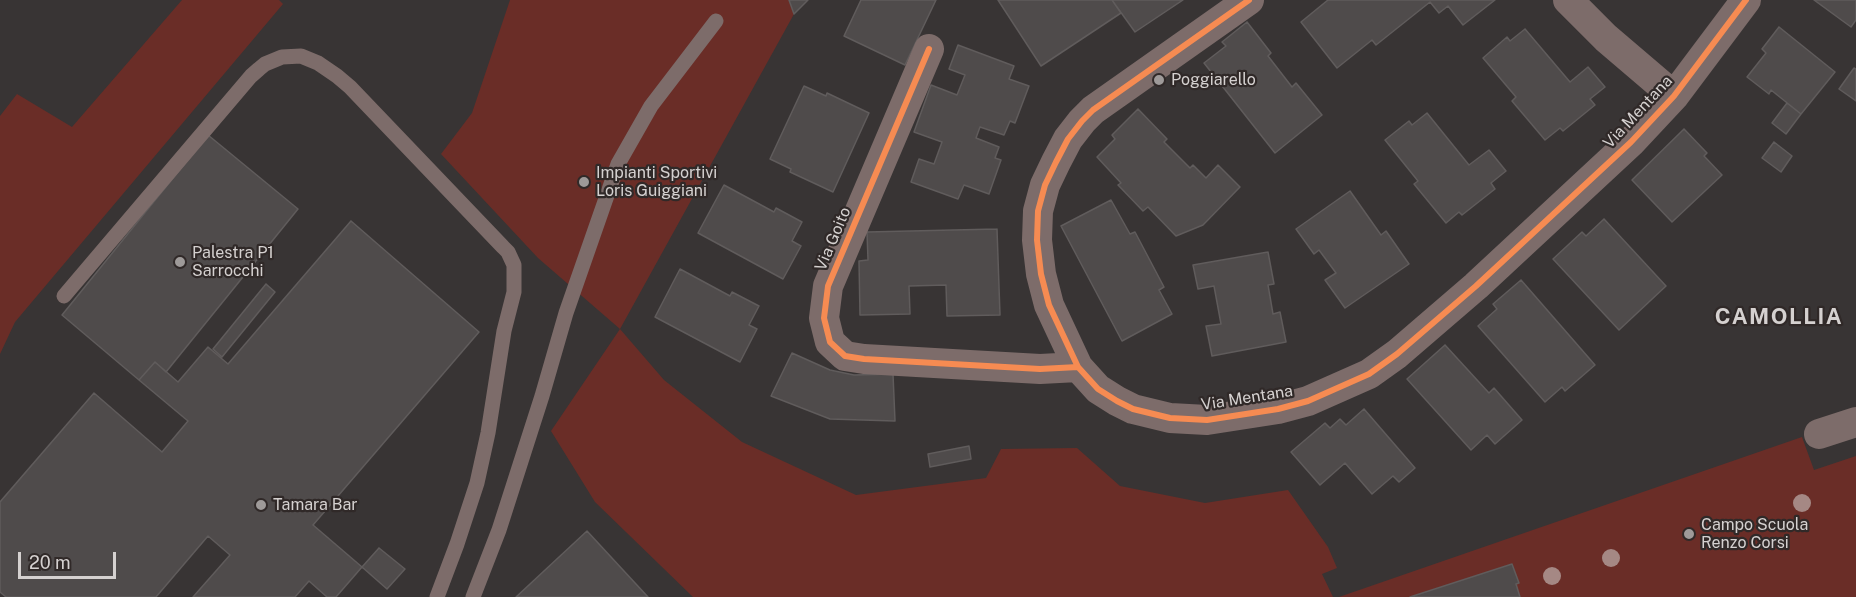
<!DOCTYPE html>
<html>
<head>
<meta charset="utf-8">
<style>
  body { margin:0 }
  #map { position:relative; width:1856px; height:597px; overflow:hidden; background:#383434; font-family:"Public Sans",sans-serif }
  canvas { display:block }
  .scale { position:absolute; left:18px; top:552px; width:98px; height:27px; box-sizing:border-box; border:3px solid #d5d1d0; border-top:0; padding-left:8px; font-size:18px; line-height:21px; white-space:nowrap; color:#d5d1d0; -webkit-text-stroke:4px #302928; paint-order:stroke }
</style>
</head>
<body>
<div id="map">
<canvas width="1856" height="597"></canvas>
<div class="scale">20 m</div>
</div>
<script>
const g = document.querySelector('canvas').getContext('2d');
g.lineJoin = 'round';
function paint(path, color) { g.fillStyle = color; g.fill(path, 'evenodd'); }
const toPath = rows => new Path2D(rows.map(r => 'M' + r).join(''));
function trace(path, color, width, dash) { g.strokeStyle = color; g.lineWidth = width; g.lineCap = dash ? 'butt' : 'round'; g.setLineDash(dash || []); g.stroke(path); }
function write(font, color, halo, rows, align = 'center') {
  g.font = font + ' "Public Sans",sans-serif'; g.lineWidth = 4.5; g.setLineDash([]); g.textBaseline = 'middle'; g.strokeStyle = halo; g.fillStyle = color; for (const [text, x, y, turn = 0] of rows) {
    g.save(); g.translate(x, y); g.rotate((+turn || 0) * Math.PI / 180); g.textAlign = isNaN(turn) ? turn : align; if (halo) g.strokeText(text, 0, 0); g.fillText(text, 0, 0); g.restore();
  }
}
paint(toPath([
  [182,0,279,0,283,4,15,322,0,354,0,116,17,94,72,127],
  [510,0,789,0,794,14,620,329,664,380,742,442,856,495,986,478,1001,449,1077,448,1120,486,1205,503,1288,490,1328,547,1337,568,1322,574,1333,597,693,597,595,502,551,431,620,329,538,258,441,154,472,113],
  [1802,437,1814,470,1856,456,1856,597,1339,597]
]), '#6a2d27');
const building = toPath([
  [789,0,808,0,794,14,789,0],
  [861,0,936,0,905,65,844,36,861,0],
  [998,0,1112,0,1121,13,1041,66,998,0],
  [1112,0,1183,0,1135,32,1112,0],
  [1328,0,1495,0,1463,25,1448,6,1439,13,1430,2,1376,45,1372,40,1337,68,1301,22,1328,0],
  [1814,0,1856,0,1856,20,1851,27,1814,0],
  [1247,22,1271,53,1268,56,1292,87,1296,83,1322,115,1275,153,1204,63,1226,46,1222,42,1247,22],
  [1779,27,1835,72,1801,114,1771,90,1769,94,1747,77,1766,53,1762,49,1779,27],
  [1525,29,1570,82,1588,67,1605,87,1590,99,1595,105,1563,131,1560,128,1545,140,1512,101,1516,97,1483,58,1507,37,1510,41,1525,29],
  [958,45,1014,66,1009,79,1029,86,1015,123,1010,121,1004,135,980,127,976,138,999,147,995,158,1001,160,989,194,964,185,958,199,911,182,919,159,934,164,942,142,914,132,931,85,957,95,965,75,949,69,958,45],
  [1854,68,1856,69,1856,101,1839,89,1854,68],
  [804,86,826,96,827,93,869,113,833,192,790,172,791,169,770,159,804,86],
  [1787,103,1801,114,1786,134,1772,123,1787,103],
  [1138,109,1167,139,1164,142,1190,168,1193,165,1206,178,1218,165,1240,187,1203,225,1176,236,1148,207,1143,211,1118,185,1121,183,1097,157,1115,139,1112,135,1138,109],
  [1427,113,1469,165,1489,150,1506,171,1491,183,1495,189,1462,215,1459,212,1446,223,1414,184,1418,181,1385,140,1409,121,1412,125,1427,113],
  [1684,129,1707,153,1704,156,1722,175,1672,222,1632,180,1684,129],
  [208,135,298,209,166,372,155,362,139,380,62,315,208,135],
  [1774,142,1792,156,1781,172,1762,158,1774,142],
  [724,185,774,212,776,208,802,222,792,241,801,246,783,279,698,233,724,185],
  [1350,191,1381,235,1386,231,1409,264,1345,308,1325,280,1336,273,1319,250,1314,254,1296,229,1350,191],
  [1111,200,1130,234,1135,232,1164,287,1159,290,1172,314,1122,341,1061,226,1111,200],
  [1604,219,1666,286,1619,330,1553,259,1582,232,1586,236,1604,219],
  [351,221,479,332,313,525,362,567,336,597,327,597,309,581,295,597,193,597,230,555,208,536,156,597,6,597,0,592,0,502,94,393,162,452,188,421,139,380,155,362,178,382,208,347,228,364,351,221],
  [997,229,1000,315,947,316,946,285,909,286,910,314,860,315,859,261,868,260,867,232,997,229],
  [1268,252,1274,284,1268,285,1273,314,1280,312,1286,342,1212,356,1206,326,1221,324,1214,286,1198,289,1193,265,1268,252],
  [680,269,730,296,732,292,759,306,749,325,757,329,740,362,655,317,680,269],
  [1521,280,1595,365,1565,391,1562,387,1545,402,1478,326,1497,309,1493,304,1521,280],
  [266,284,275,292,222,357,213,349,266,284],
  [1445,345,1489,393,1494,388,1522,420,1495,444,1487,435,1471,450,1407,379,1445,345],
  [792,353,830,370,854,375,893,374,895,421,830,419,771,396,792,353],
  [1364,409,1415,468,1399,482,1393,476,1372,494,1345,463,1320,485,1291,452,1325,423,1330,428,1340,419,1346,425,1364,409],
  [969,446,971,459,930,467,928,454,969,446],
  [587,531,648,597,516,597,587,531],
  [379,548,405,569,387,589,362,567,379,548],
  [1512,564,1519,583,1516,584,1520,597,1410,597,1512,564]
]);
paint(building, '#4f4b4b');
trace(building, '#605c5c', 1.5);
trace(toPath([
  [64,296,251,76,259,69,265,64,282,57,301,56,318,63,337,76,350,87,503,247,508,252,514,265,514,292,504,331,488,433,477,483,457,544,437,597],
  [473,597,499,530,542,396,566,313,618,164,651,106,716,21]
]), '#7d6c6a', 15);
trace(toPath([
  [1249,0,1093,110,1082,121,1068,139,1056,162,1045,185,1038,211,1037,240,1041,274,1049,305,1078,367,1098,389,1117,401,1133,409,1170,418,1207,420,1278,409,1308,401,1369,374,1397,354,1476,286,1631,142,1674,96,1746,0],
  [1568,0,1606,38,1674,96],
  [929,49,828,286,824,318,830,342,845,356,864,359,1040,369,1078,367],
  [1819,434,1856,422]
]), '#7d6c6a', 30);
trace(toPath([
  [1249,0,1093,110,1082,121,1068,139,1056,162,1045,185,1038,211,1037,240,1041,274,1049,305,1078,367,1098,389,1117,401,1133,409,1170,418,1207,420,1278,409,1308,401,1369,374,1397,354,1476,286,1631,142,1674,96,1746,0],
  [929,49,828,286,824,318,830,342,845,356,864,359,1040,369,1078,367]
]), '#f68b52', 6);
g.fillStyle = '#a58884';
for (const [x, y] of [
  [1802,503],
  [1611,558],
  [1552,576]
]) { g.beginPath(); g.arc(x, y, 9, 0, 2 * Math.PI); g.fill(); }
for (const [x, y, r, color] of [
  [1159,80,6,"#9e9a99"],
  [584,182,6,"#9e9a99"],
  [180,262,6,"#9e9a99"],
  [261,505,6,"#9e9a99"],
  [1689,534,6,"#9e9a99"]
]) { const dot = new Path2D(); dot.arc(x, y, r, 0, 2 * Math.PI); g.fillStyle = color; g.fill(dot); trace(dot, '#302928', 2); }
write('16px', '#d5d1d0', '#302928', [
  ["Poggiarello",1171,80],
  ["Impianti Sportivi",596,173],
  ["Loris Guiggiani",596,191],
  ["Palestra P1",192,253],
  ["Sarrocchi",192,271],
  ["Tamara Bar",273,505],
  ["Campo Scuola",1701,525],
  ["Renzo Corsi",1701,543]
], 'left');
write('16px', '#d5d1d0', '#302928', [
  ["Via Mentana",1638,112,-47],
  ["Via Goito",833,239,-67],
  ["Via Mentana",1247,398,-9]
]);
g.letterSpacing = '1.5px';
write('bold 22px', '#d5d1d0', '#302928', [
  ["CAMOLLIA",1779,317]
]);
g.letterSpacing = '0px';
</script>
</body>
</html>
